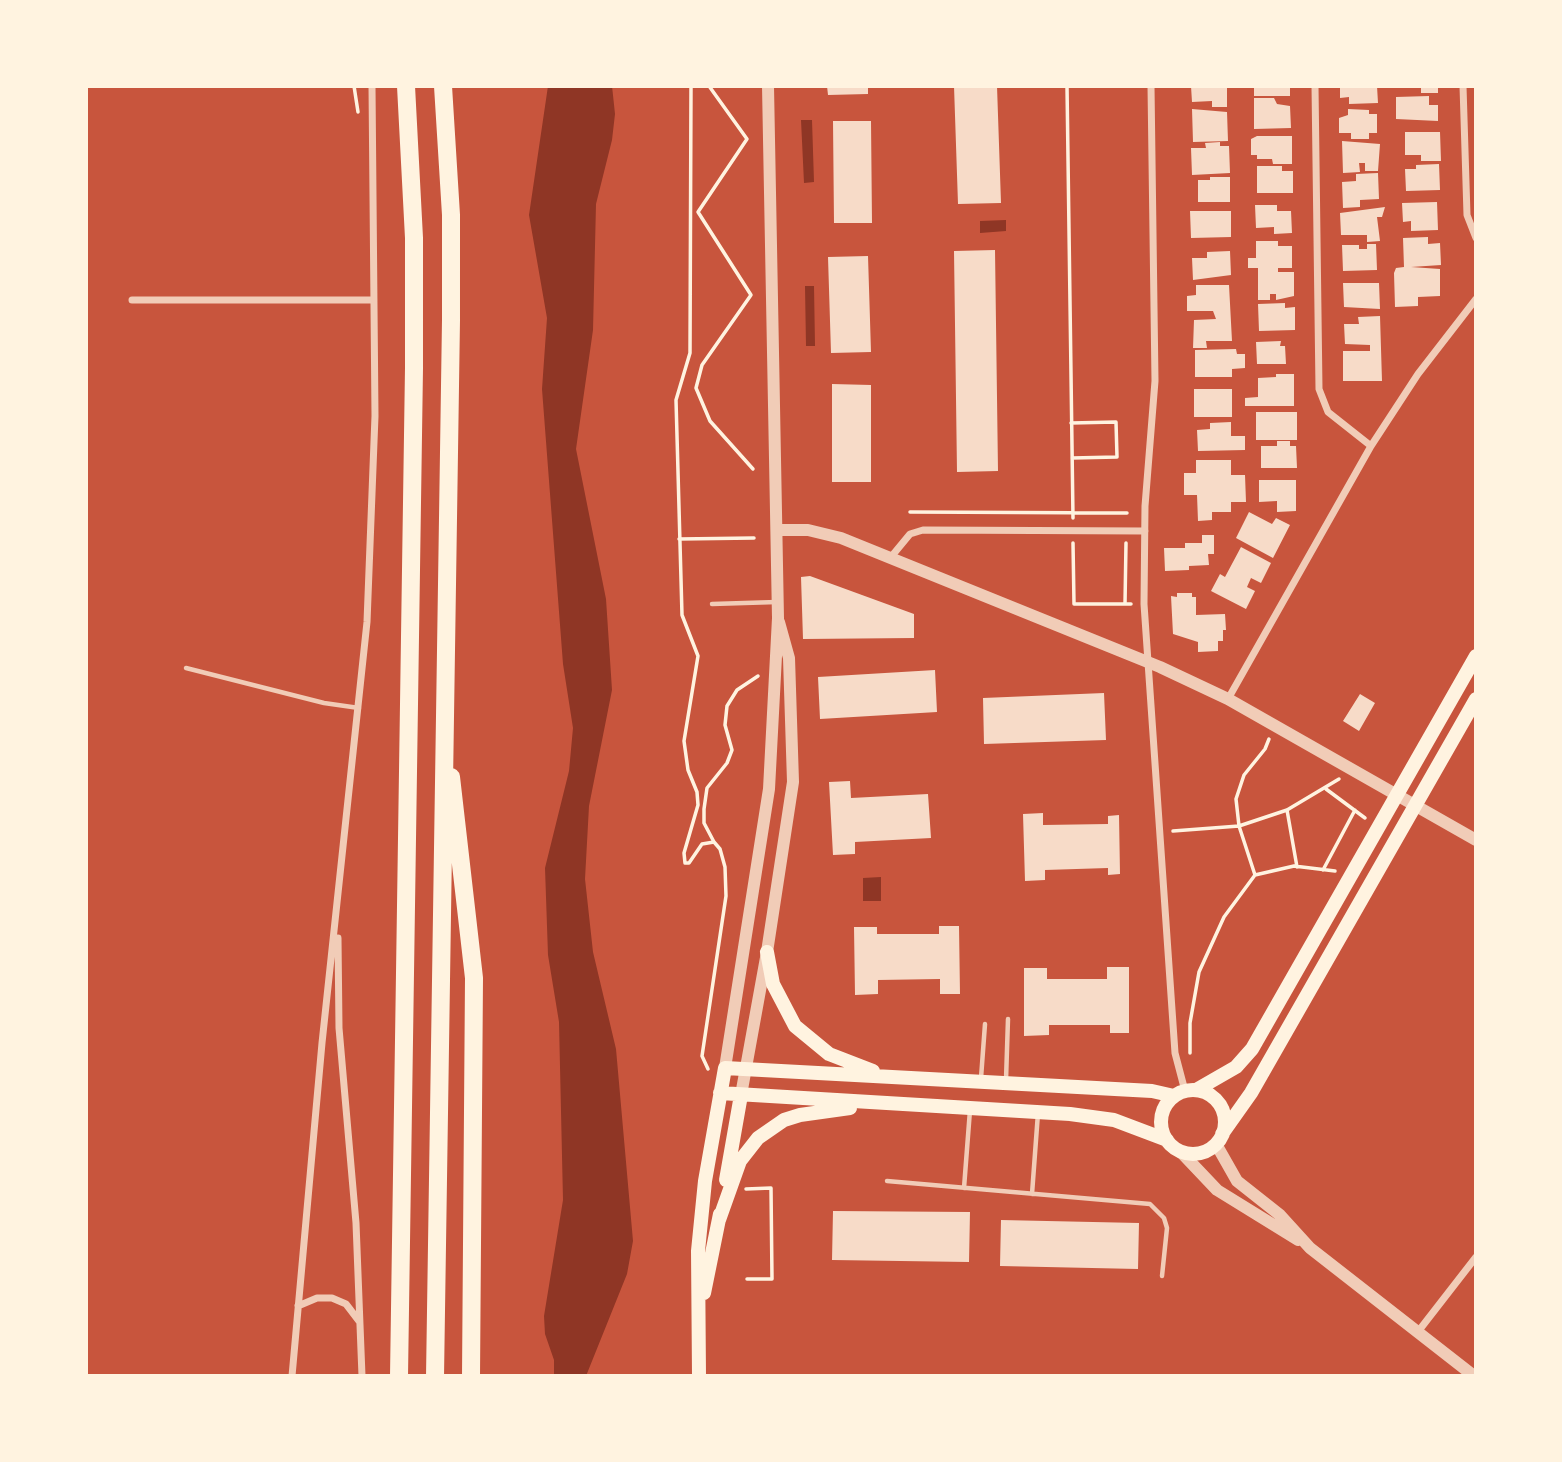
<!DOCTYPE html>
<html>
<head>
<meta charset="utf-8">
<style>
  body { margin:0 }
  #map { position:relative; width:1562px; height:1462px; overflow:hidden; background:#c8553d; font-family:"Titillium Web",sans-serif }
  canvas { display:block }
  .frame { position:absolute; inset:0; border:88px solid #fff3e0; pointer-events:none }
</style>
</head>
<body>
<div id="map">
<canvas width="1562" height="1462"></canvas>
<div class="frame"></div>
</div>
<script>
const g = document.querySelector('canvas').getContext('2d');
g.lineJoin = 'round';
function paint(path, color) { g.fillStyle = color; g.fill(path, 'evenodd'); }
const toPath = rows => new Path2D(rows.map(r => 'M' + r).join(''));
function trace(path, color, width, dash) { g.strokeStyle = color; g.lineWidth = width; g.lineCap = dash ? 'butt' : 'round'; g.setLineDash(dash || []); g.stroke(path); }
paint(toPath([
  [548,86,612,86,615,114,612,140,596,204,593,330,576,449,606,599,612,690,589,806,585,879,593,952,616,1049,633,1241,627,1274,586,1376,554,1376,554,1360,545,1334,544,1316,563,1200,559,1022,548,955,545,868,569,771,573,728,563,664,542,389,547,318,529,215],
  [801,120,812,120,814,182,804,183],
  [1006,220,1006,231,980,233,980,221],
  [805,286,814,286,815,346,806,346],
  [881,877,881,901,863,901,863,878]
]), '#8f3625');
paint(toPath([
  [827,86,868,86,868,94,828,95],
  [954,86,997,86,1001,203,958,204],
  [1191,86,1227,86,1227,107,1212,107,1212,101,1192,102],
  [1254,86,1290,86,1290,96,1254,96],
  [1340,86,1377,86,1378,103,1349,104,1349,97,1340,98],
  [1421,86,1438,86,1438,93,1421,93],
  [1429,96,1429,105,1438,105,1438,121,1396,119,1396,97],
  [1254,98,1274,98,1277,104,1290,106,1291,128,1254,129],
  [1192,109,1227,112,1228,141,1193,142],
  [1348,109,1369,110,1369,114,1377,114,1377,133,1369,133,1369,139,1351,139,1351,133,1339,133,1339,118,1348,115],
  [833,121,871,121,872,223,834,223],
  [1405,132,1440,132,1441,161,1421,161,1421,155,1405,155],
  [1257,136,1292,136,1292,164,1273,164,1272,159,1257,159,1257,155,1251,155,1251,139],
  [1342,141,1380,144,1378,171,1365,171,1365,163,1359,163,1360,172,1343,173],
  [1220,142,1220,146,1229,146,1230,173,1192,175,1191,148,1206,148,1205,143],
  [1439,164,1440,190,1406,191,1405,169,1416,169,1416,165],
  [1257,166,1282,166,1282,171,1293,171,1293,193,1257,193],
  [1378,173,1379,199,1360,200,1360,207,1343,208,1342,182,1356,181,1356,174],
  [1210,177,1230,177,1230,202,1198,202,1198,180,1210,180],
  [1437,202,1438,230,1411,231,1411,221,1403,222,1402,203],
  [1255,205,1277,205,1277,211,1291,211,1292,233,1274,234,1274,227,1256,228],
  [1385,207,1382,217,1377,217,1380,241,1367,242,1367,235,1341,235,1340,213],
  [1190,211,1231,211,1231,237,1191,238],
  [1428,237,1428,244,1440,243,1441,265,1411,267,1440,269,1440,296,1418,297,1418,306,1395,307,1394,273,1396,268,1404,267,1403,238],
  [1256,241,1278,241,1278,246,1292,246,1292,268,1278,268,1278,272,1294,272,1294,296,1276,300,1276,294,1270,294,1270,300,1258,300,1258,268,1248,268,1248,258,1256,258],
  [1367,244,1376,244,1377,270,1343,271,1342,245,1359,245,1359,249,1367,249],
  [995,250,998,471,957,472,954,251],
  [1230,251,1231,275,1193,280,1192,258,1207,258,1207,252],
  [868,256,871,352,831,353,828,257],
  [1343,283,1379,283,1380,309,1344,307],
  [1196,285,1229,285,1232,341,1206,341,1207,348,1193,348,1194,320,1216,319,1213,311,1187,311,1187,296,1196,295],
  [1285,303,1285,308,1295,307,1295,330,1259,331,1258,304],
  [1380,316,1382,381,1343,381,1343,351,1370,351,1370,345,1345,344,1344,324,1359,324,1358,317],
  [1281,341,1280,346,1285,346,1286,364,1257,364,1256,342],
  [1236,349,1237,354,1245,354,1245,368,1232,369,1232,377,1195,377,1195,350],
  [1276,374,1294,374,1294,406,1245,406,1245,398,1258,397,1258,378,1276,377],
  [832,384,871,385,871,482,832,482],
  [1194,389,1232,389,1232,417,1194,417],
  [1256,412,1297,412,1297,440,1256,440],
  [1231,422,1231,436,1245,436,1245,450,1198,451,1197,430,1210,429,1210,423],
  [1277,441,1290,441,1290,446,1296,446,1297,468,1261,468,1261,446,1277,446],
  [1196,460,1231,460,1231,475,1245,475,1246,502,1231,502,1231,512,1212,512,1212,520,1198,521,1197,495,1184,495,1184,473,1196,473],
  [1259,480,1296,480,1296,511,1277,512,1277,501,1259,502],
  [1249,512,1272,524,1276,518,1290,525,1273,558,1236,538],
  [1202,535,1214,535,1214,554,1208,554,1209,565,1189,566,1189,570,1165,571,1164,548,1185,548,1185,543,1202,543],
  [1241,547,1271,563,1261,583,1251,578,1247,587,1255,591,1246,609,1211,591,1220,574,1225,577],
  [810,576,914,614,914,638,803,639,801,577],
  [1177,593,1192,593,1192,597,1196,597,1196,615,1225,614,1226,630,1223,630,1223,641,1218,641,1218,651,1198,652,1198,642,1173,634,1171,596,1177,597],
  [935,670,937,712,820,719,818,677],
  [1104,693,1106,740,984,744,983,698],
  [1360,694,1375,703,1359,731,1343,721],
  [850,781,851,798,928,794,931,838,855,842,855,854,833,855,829,782],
  [1043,813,1043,825,1108,824,1108,816,1119,815,1120,874,1108,875,1108,868,1045,870,1045,880,1025,881,1023,814],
  [939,926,959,926,960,994,940,994,940,979,878,980,878,994,855,995,854,927,877,927,877,934,939,934],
  [1107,967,1129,967,1129,1033,1110,1033,1110,1025,1049,1025,1049,1035,1024,1036,1024,968,1047,968,1047,979,1107,979],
  [833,1211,970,1212,969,1262,832,1260],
  [1001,1220,1139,1223,1138,1269,1000,1266]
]), '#f7dbc8');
trace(toPath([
  [354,86,358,112],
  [691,86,690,353,676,400,682,615,698,656,684,741,688,770,697,792,698,805,684,853,685,863,689,863,702,844,714,842,720,849,725,867,726,896,702,1056,708,1069],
  [709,86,747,139,698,212,751,295,702,365,696,388,710,421,753,469],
  [1067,86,1073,518],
  [1071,423,1116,422,1117,457,1072,458],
  [910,512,1127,513],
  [679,539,754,538],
  [1073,543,1074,604,1131,604],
  [1125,604,1126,543],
  [1326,789,1365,818],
  [1287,810,1297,867],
  [1173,831,1239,826,1287,810,1339,779],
  [714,842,704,823,704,809,707,788,727,763,732,750,725,725,727,706,737,690,758,676],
  [1323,870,1355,810],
  [1255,875,1239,826,1236,799,1244,775,1265,749,1269,739],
  [1190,1053,1190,1023,1199,972,1224,917,1255,875,1294,866,1335,871],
  [746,1189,771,1188,772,1279,747,1279]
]), '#fff3e0', 3.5);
trace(toPath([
  [712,604,777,602],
  [186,668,324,703,359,708],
  [981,1078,985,1024],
  [1006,1080,1008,1019],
  [887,1181,1150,1204,1164,1218,1167,1228,1162,1276],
  [964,1188,970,1110],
  [1032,1194,1038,1113]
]), '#f1ccb7', 4.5);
trace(toPath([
  [1151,86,1155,381,1145,506,1144,604,1175,1053,1185,1091],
  [1315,86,1319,389,1328,412,1371,446],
  [1463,86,1467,215,1476,238],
  [132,300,374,300],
  [891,557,910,534,923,530,1145,531],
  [1228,699,1371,446,1418,374,1476,299],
  [338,938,339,1028,356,1223,362,1376],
  [298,1306,317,1298,332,1298,346,1304,359,1321],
  [1417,1333,1476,1257],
  [292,1376,322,1043,367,622,375,416,372,86]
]), '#f1ccb7', 7);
trace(toPath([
  [777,530,808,530,841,538,1160,667,1228,699,1476,840],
  [725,1068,769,789,778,618,768,86],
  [741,1095,767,952,793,782,789,658,779,622],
  [1216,1144,1237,1181,1280,1215,1310,1248,1474,1376],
  [1180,1151,1217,1190,1298,1240]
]), '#f1ccb7', 12);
trace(toPath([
  [767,952,773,984,795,1026,829,1054,873,1071],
  [1196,1090,1236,1067,1252,1049,1476,656],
  '1161 1122a32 32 0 1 1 64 0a32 32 0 1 1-64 0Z',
  [720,1093,1070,1114,1114,1120,1167,1140],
  [1222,1134,1251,1093,1476,699],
  [726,1180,741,1095],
  [719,1220,740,1161,758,1138,784,1120,800,1115,850,1108],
  [704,1293,720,1214],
  [699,1376,698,1251,705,1181,725,1068,1152,1091,1174,1096]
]), '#fff3e0', 14);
trace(toPath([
  [451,777,474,978,471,1376],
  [399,1376,414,368,414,238,406,86],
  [435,1376,451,320,451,215,443,86]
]), '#fff3e0', 18);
</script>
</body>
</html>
